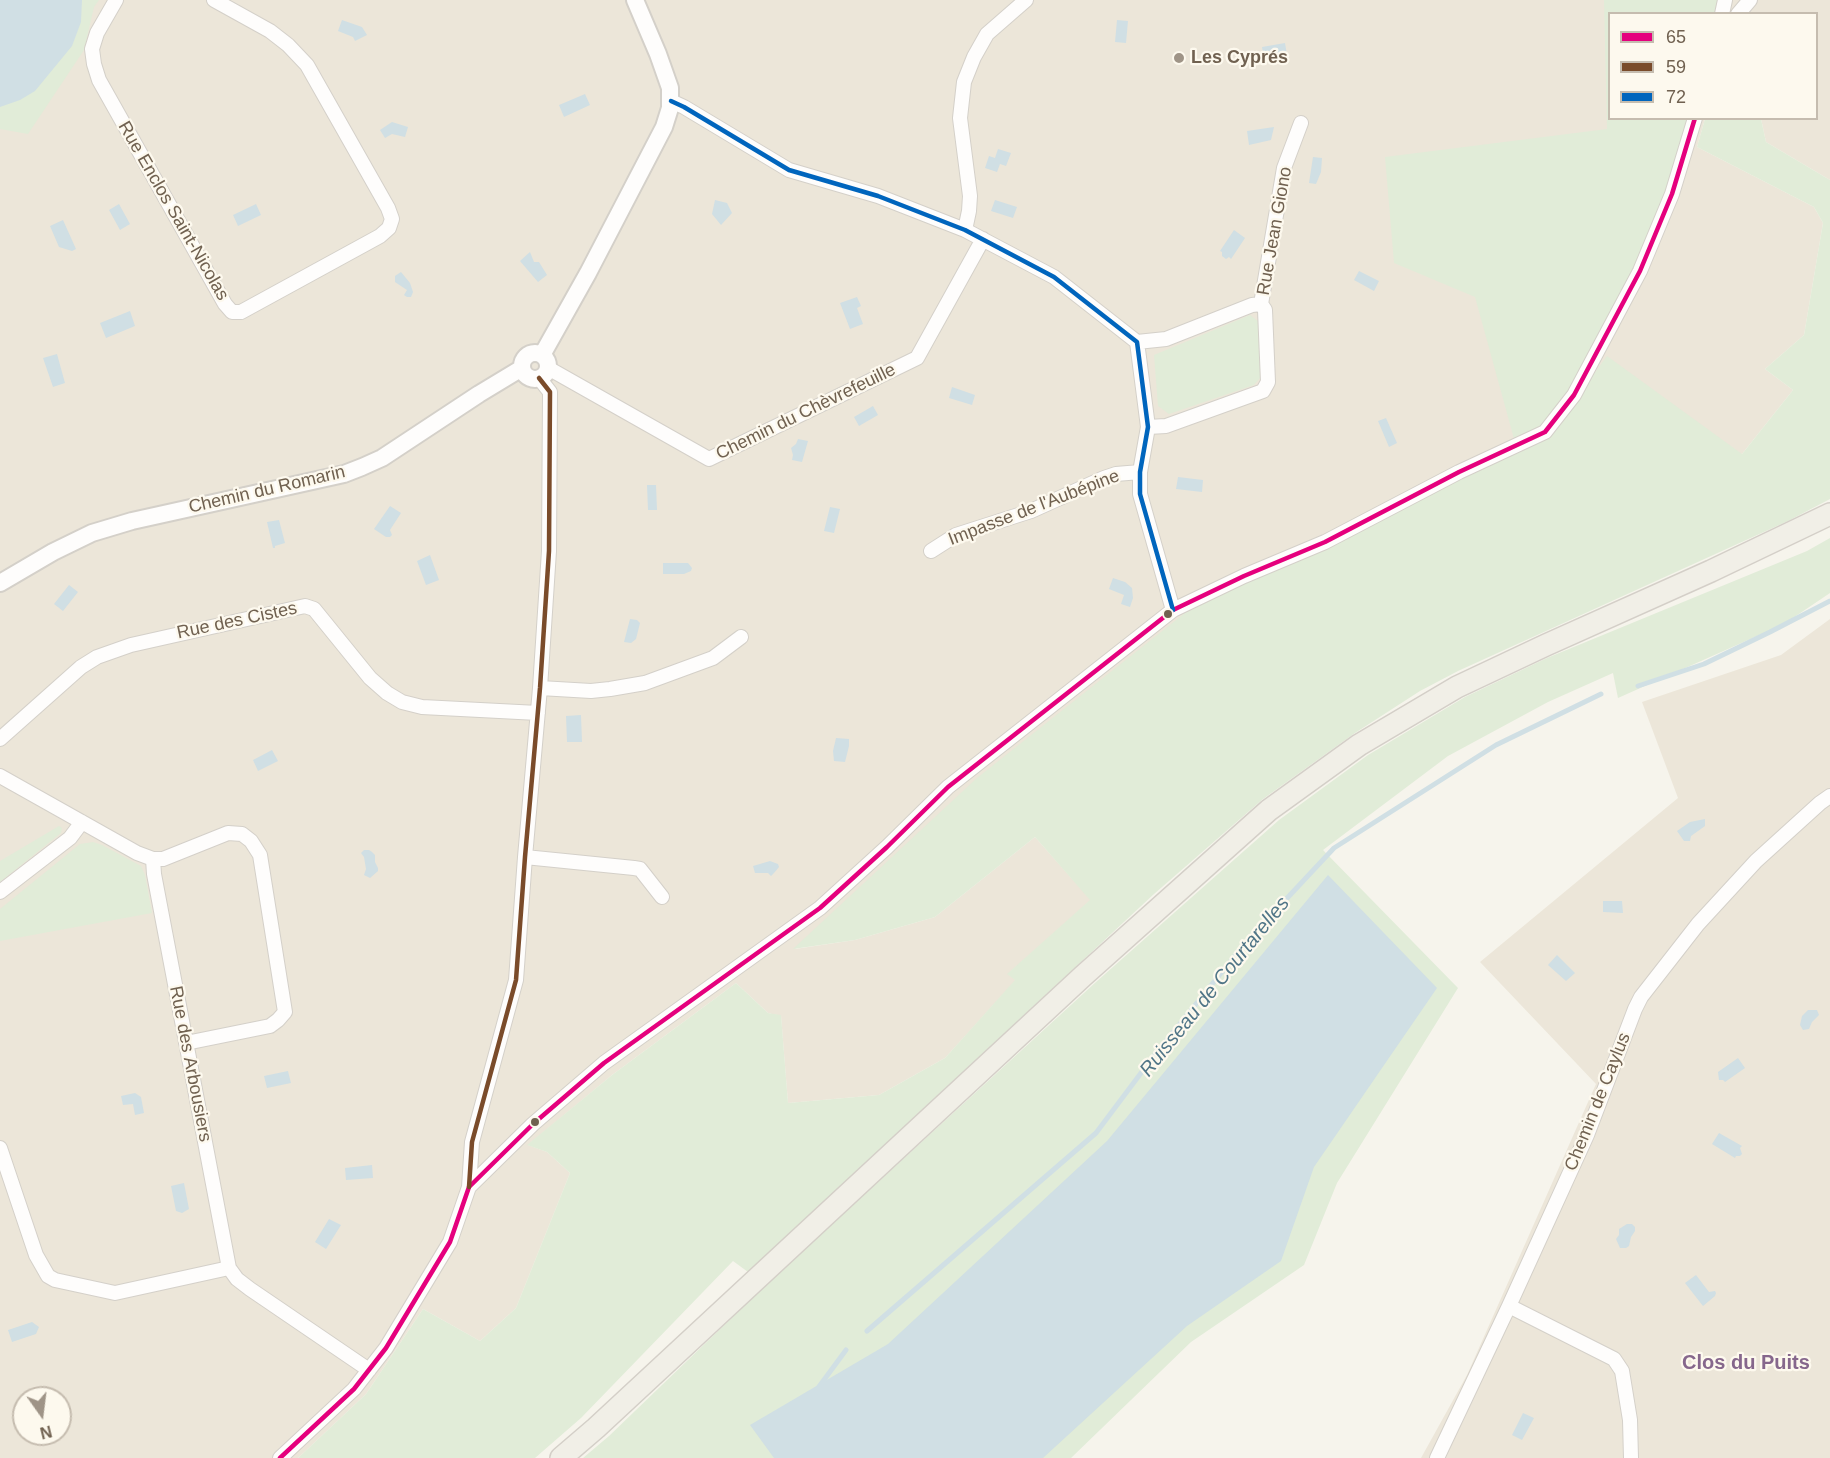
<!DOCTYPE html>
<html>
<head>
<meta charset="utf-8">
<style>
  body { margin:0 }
  #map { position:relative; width:1830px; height:1458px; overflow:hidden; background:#f6f4ec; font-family:Helvetica,sans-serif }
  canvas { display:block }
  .legend { position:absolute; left:1608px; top:12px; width:210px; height:108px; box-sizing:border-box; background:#fdf9ee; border:2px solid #c5bcaf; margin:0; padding:8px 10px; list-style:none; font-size:18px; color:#706150 }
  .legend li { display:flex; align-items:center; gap:12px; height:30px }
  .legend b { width:30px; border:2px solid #c5bcaf }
  .north { position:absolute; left:12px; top:1386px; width:60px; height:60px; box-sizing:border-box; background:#fdf9ee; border:2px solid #c5bcaf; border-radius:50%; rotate:166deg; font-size:16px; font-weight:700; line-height:24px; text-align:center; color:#706150 }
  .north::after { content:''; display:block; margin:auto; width:21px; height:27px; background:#9f9487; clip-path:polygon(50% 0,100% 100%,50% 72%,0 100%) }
</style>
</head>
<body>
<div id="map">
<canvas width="1830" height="1458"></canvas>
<ul class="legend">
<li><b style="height:8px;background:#e5007d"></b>65</li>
<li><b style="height:8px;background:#7a4b2a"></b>59</li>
<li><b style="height:8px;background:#0065bd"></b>72</li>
</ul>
<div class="north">N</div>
</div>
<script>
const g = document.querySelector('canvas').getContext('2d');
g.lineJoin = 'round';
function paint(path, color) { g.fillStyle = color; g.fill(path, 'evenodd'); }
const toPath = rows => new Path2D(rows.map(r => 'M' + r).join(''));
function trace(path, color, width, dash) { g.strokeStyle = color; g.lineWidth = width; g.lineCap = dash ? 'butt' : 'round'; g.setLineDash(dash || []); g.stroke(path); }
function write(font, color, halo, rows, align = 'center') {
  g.font = font + ' Helvetica,sans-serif'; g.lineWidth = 4.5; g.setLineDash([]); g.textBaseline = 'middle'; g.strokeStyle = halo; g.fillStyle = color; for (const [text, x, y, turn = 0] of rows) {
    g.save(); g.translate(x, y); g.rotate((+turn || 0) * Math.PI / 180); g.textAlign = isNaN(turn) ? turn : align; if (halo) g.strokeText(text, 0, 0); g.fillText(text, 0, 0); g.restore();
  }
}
paint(toPath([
  [0,0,1830,0,1830,180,1766,142,1761,119,1816,118,1816,14,1610,14,1610,118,1705,119,1697,147,1814,207,1823,223,1804,335,1765,369,1793,390,1742,454,1550,434,795,949,855,940,935,917,1035,837,1091,900,1008,974,1016,980,945,1058,879,1095,788,1103,781,1016,768,1013,736,983,612,1075,528,1145,547,1152,570,1173,516,1308,480,1341,423,1309,366,1394,298,1458,0,1458],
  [24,1398,60,1398,60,1434,24,1434],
  [1830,619,1830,1458,1421,1458,1467,1375,1596,1084,1480,962,1678,798,1642,702,1781,655]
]), '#ece6d9');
paint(toPath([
  [0,0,99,0,94,7,84,50,28,134,0,129],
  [1604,0,1725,0,1722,13,1610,14,1610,118,1695,119,1640,271,1545,432,1516,446,1475,297,1394,263,1385,157,1607,129],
  [1705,119,1761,119,1766,142,1830,180,1830,499,1788,521,1458,671,1420,691,1355,733,1263,799,1154,894,748,1272,733,1261,581,1418,535,1458,298,1458,366,1394,423,1309,480,1341,516,1308,570,1173,547,1152,527,1145,612,1075,736,983,768,1013,781,1015,788,1103,879,1095,945,1058,1015,980,1007,974,1090,900,1035,837,935,917,855,940,793,949,977,778,1185,613,1550,434,1607,356,1742,454,1793,390,1765,369,1804,335,1823,223,1814,207,1697,147],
  [1250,315,1259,322,1261,377,1254,385,1169,414,1158,406,1154,355],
  [1830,538,1830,593,1784,624,1618,698,1613,673,1548,702,1448,756,1323,850,1458,988,1337,1183,1304,1265,1191,1342,1071,1458,583,1458,609,1436,769,1282,1096,982,1279,820,1368,755,1465,697,1547,658,1807,551],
  [59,826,62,828,61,833,0,882,0,861],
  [93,842,102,845,141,866,145,875,152,913,0,941,0,909,80,844]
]), '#e1ecd8');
paint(toPath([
  [0,0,82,0,81,22,72,46,35,91,20,100,0,107],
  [342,20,362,27,367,35,355,41,353,37,338,31],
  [1117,20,1128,21,1126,43,1115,42],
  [1285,43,1287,55,1264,59,1262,47],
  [585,94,590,105,564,117,559,105],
  [392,122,408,127,405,137,392,134,385,138,380,130],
  [1274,127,1271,140,1249,145,1247,131],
  [998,149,1011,153,1006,166,1000,164,997,172,985,168,989,156,995,158],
  [1313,157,1322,158,1321,172,1316,184,1309,183],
  [715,200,727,203,732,213,721,225,712,214],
  [995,200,1017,207,1013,218,991,211],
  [119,204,130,224,120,230,109,210],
  [256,204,261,215,238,226,233,215],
  [63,220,76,249,72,251,59,247,50,226],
  [1234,230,1245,238,1231,259,1229,257,1226,259,1222,256,1222,252,1220,251],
  [530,252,534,262,539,262,547,275,538,282,520,261],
  [1359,271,1379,281,1374,291,1354,280],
  [401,272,410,283,413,292,411,297,407,297,404,295,407,290,395,282,395,276],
  [857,297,861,306,857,308,863,324,850,329,840,303],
  [130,311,135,326,106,338,100,323],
  [57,354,65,383,53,387,43,358],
  [952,387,975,395,972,405,949,398],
  [873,406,878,415,859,426,854,417],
  [1386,418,1397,443,1389,447,1378,421],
  [798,439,808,441,802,462,792,460,793,455,791,448,796,444],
  [1178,477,1203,480,1202,492,1176,489],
  [647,485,656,485,657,510,648,510],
  [390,506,401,513,390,530,392,535,390,537,386,537,374,529],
  [830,507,840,509,834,533,824,531],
  [279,520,285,543,275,546,275,548,273,548,267,522],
  [430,555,439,580,426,585,417,561],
  [663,563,688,563,692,568,691,571,684,574,663,574],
  [1113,578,1125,582,1132,588,1133,598,1130,607,1121,604,1124,595,1109,589],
  [69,585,78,592,63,611,54,604],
  [630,619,637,620,640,623,636,639,631,643,624,642],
  [581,715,582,742,567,742,566,716],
  [836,738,849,739,849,746,845,762,834,761,833,751],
  [272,750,278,761,258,771,253,760],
  [1705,819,1705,826,1691,836,1690,841,1684,841,1677,831,1690,822],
  [364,850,369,850,372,852,375,855,375,862,378,868,378,871,370,878,364,875,366,869,364,857,361,853],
  [770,861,778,864,779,867,774,873,771,876,768,873,755,873,753,866],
  [1328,875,1437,988,1314,1167,1281,1261,1187,1326,1043,1458,774,1458,750,1425,888,1344,1107,1141],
  [1603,901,1622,901,1623,913,1603,912],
  [1557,955,1575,973,1566,981,1548,965],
  [1808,1010,1817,1010,1819,1015,1812,1022,1809,1029,1803,1030,1800,1025,1802,1016],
  [1738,1058,1745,1068,1725,1082,1723,1080,1719,1080,1718,1072],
  [288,1071,291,1083,267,1088,264,1076],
  [135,1093,141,1097,144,1113,135,1115,133,1104,123,1105,121,1096],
  [1719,1133,1742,1146,1740,1148,1742,1154,1740,1156,1736,1156,1735,1158,1712,1144],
  [372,1165,373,1178,346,1180,345,1168],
  [184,1183,189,1209,182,1213,176,1211,171,1186],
  [329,1219,341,1225,326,1249,315,1242],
  [1627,1224,1632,1224,1635,1227,1635,1231,1631,1237,1629,1246,1626,1248,1620,1248,1616,1239,1619,1235,1619,1229],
  [1696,1275,1709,1292,1715,1291,1716,1293,1715,1296,1703,1306,1685,1283],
  [32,1322,39,1327,36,1334,12,1342,8,1330],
  [1523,1413,1534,1418,1522,1440,1512,1435]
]), '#d0dfe4');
trace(toPath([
  [1638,686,1704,664,1770,632,1830,601],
  [867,1331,1096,1133,1153,1057,1247,941,1334,848,1496,745,1601,694],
  [818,1388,846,1350]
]), '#d0dfe4', 5);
const minor = toPath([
  [116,0,97,33,92,49,94,64,99,80,225,304,232,312,241,312,380,236,389,228,392,219,388,208,307,65,288,45,270,31,214,0],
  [1722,14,1725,0],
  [1738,14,1750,0],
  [671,101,684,107,789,170,878,196,965,230,1054,277,1137,342,1148,427,1140,472,1140,494,1173,610],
  [965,230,969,211,970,196,960,118,964,82,974,57,987,34,1026,0],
  [1261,304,1284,168,1301,123],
  [1137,342,1166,339,1252,305,1261,304],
  [548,368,709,459,917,358,983,239],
  [1148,427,1166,426,1263,391,1268,382,1265,310,1261,304],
  [931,551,956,535,1031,511,1104,478,1116,474,1140,472],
  [540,688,591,691,610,689,645,683,713,658,741,637],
  [0,739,81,667,97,657,131,645,305,606,314,609,370,678,387,693,402,702,422,707,538,713],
  [0,776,137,853,153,859,163,859,228,833,242,834,251,841,260,855,285,1012,278,1020,270,1026,186,1043],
  [525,857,634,868,640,869,662,897],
  [153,859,154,874,229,1268,237,1279,250,1289,369,1370],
  [0,892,70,838,82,822],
  [0,1148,36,1255,48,1276,55,1280,115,1293,229,1268],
  [469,1187,472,1142,516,980,525,857,540,688,549,551,550,392,539,378],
  [1509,1306,1614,1359,1622,1371,1630,1420,1631,1458],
  [280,1458,354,1389,386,1348,450,1242,469,1187,533,1124,604,1063,820,908,887,847,948,787,1173,610,1244,576,1325,542,1459,472,1545,432,1574,395,1640,271,1672,194,1695,118],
  [1437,1458,1509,1306,1587,1135,1635,1009,1641,997,1698,924,1756,861,1820,803,1830,796]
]);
const tertiary = toPath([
  '522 366a13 13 0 1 1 26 0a13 13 0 1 1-26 0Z',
  [542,355,588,273,664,127,670,108,670,88,658,54,635,0],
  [0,583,53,552,92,533,132,521,344,474,362,467,382,458,479,394,522,368]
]);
const primary = toPath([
  [561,1458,596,1428,1083,976,1269,810,1359,745,1457,687,1546,645,1711,571,1830,514]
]);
trace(minor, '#d4d0c9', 16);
trace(tertiary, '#d4d0c9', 20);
trace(primary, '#d4cfc8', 24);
trace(minor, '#fefdfc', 14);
trace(tertiary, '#fefdfc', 16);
trace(primary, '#f1efe7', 21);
trace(toPath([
  [280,1458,354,1389,386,1348,450,1242,469,1187,533,1124,604,1063,820,908,887,847,948,787,1173,610,1244,576,1325,542,1459,472,1545,432,1574,395,1640,271,1672,194,1695,118]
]), '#e5007d', 4.5);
trace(toPath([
  [469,1187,472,1142,516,980,525,857,540,688,549,551,550,392,539,378]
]), '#7a4b2a', 4.5);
trace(toPath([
  [671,101,684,107,789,170,878,196,965,230,1054,277,1137,342,1148,427,1140,472,1140,494,1173,610]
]), '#0065bd', 4.5);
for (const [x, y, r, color] of [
  [1179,58,6,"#9f9487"],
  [1168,614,5,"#706150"],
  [535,1122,5,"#706150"]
]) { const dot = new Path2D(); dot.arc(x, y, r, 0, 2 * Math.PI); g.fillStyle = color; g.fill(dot); trace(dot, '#fdf9ee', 2); }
write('bold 18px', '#706150', '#fdf9ee', [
  ["Les Cyprés",1191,58]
], 'left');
write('18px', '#706150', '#fdf9ee', [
  ["Rue Enclos Saint-Nicolas",173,211,60],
  ["Rue Jean Giono",1275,231,-80],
  ["Chemin du Chèvrefeuille",806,412,-26],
  ["Chemin du Romarin",267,490,-13],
  ["Impasse de l'Aubépine",1034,508,-21],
  ["Rue des Cistes",237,621,-12],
  ["Rue des Arbousiers",190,1064,79],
  ["Chemin de Caylus",1598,1102,-68]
]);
write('italic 20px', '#507587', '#fdf9ee', [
  ["Ruisseau de Courtarelles",1215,987,-51]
]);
write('bold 20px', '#86678c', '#fdf9ee', [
  ["Clos du Puits",1746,1363]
]);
</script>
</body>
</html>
